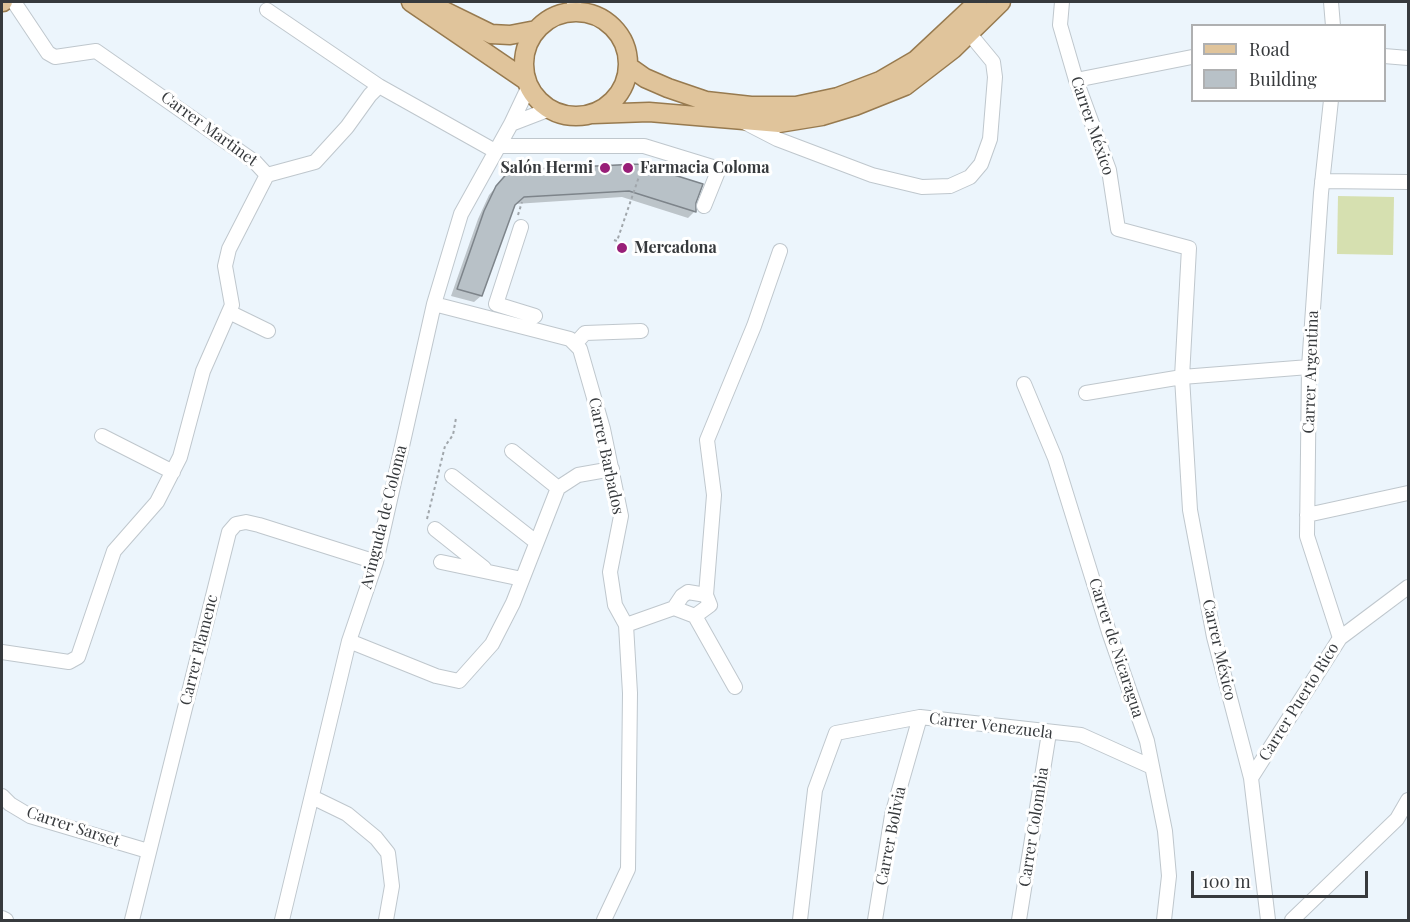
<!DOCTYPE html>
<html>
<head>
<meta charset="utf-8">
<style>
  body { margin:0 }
  #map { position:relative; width:1410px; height:922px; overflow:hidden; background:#ecf5fc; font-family:"Playfair Display",serif }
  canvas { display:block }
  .frame { position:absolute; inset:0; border:3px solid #373a3d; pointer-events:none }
  .legend { position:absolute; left:1191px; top:24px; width:195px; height:78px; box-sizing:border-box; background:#fff; border:2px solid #afb0b1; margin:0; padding:8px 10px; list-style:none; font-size:18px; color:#373a3d }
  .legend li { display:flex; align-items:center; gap:12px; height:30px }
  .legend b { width:30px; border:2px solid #afb0b1 }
  .scale { position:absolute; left:1191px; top:871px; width:177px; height:27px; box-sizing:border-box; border:3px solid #373a3d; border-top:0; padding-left:8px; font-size:18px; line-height:21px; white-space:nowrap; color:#373a3d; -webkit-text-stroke:4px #fff; paint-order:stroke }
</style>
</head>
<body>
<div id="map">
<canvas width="1410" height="922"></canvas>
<div class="frame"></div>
<ul class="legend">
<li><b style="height:8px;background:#e0c49b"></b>Road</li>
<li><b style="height:16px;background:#b8c1c7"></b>Building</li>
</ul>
<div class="scale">100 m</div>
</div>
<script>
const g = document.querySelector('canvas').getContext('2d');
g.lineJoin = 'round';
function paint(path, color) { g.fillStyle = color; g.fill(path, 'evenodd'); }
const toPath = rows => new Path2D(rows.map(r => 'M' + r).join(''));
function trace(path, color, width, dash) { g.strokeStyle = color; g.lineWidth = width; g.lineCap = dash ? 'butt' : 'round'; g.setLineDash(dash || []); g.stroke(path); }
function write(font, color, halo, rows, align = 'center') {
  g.font = font + ' "Playfair Display",serif'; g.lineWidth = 6; g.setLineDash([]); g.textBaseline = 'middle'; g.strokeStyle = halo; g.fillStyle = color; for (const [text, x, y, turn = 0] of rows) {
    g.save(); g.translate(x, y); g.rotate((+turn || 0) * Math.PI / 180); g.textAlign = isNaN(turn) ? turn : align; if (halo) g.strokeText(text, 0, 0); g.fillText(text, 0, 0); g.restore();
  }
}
paint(toPath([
  [1338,196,1394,197,1393,255,1337,254]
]), '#d6e0b0');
paint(toPath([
  [639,165,694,203,695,211,688,218,622,197,515,204,481,296,474,302,451,296,478,219,489,195,503,179]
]), '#0003');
const building = toPath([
  [639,164,703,184,696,203,696,212,629,191,524,197,515,205,482,296,457,289,484,211,496,186,510,170,639,164]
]);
paint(building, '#b8c1c7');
trace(building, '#7d848a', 1.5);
const minor = toPath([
  [14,2,48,53,55,57,96,51,255,162,267,175],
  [574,2,575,11],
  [1062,2,1060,25,1076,80,1109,170,1118,229,1189,248,1182,377,1190,510,1214,637,1251,778,1268,920],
  [1331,2,1333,26],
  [267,10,379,86],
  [1384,56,1408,58],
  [1076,80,1192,57],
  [1331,100,1321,193,1309,367,1307,536,1340,638],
  [744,122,777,139,872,175,922,187,950,186,970,177,981,164,990,139,995,77,993,62,969,33],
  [511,124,550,109],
  [499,146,644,146,719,169,704,206],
  [267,175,315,162,347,127,370,95,379,86,495,151],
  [1322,181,1408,182],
  [521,227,496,304,535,316],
  [434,304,570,339,580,349,603,429,621,516,610,572,615,605,626,625,674,608,682,596,688,592,706,595],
  [229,312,268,331],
  [576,343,585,333,641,331],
  [1024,384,1055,458,1109,632,1147,741,1165,831,1169,876,1164,920],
  [1086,393,1182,377,1309,367],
  [102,436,173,472],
  [512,451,558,488],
  [452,476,536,542],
  [1307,515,1408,493],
  [435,529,484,568],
  [441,562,522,579],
  [674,608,695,616,710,605,706,595,714,495,707,440,754,326,780,251],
  [695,616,735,687],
  [349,641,436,676,459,681,492,644,513,603,558,488,578,475,612,469],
  [2,652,69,662,78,657,114,551,157,502,180,457,203,371,232,305,225,266,229,249,267,175],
  [1251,778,1340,638,1408,587],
  [2,796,10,804,30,816,148,851],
  [312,797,347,814,376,838,388,853,392,886,386,920],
  [2,918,6,920],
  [132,920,229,532,236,524,246,522,259,525,376,562],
  [282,920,349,641,376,562,434,304,461,214,511,124,529,86],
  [604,920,628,869,630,693,626,625],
  [800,920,815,790,836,733,920,717,1081,735,1152,767],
  [875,920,892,815,920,717],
  [1019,920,1049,733],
  [1292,920,1397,819,1408,800]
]);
const major = toPath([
  [2,2,3,2],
  [411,2,527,81],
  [436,7,491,34,510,35,536,30],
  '524 64a52 52 0 1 1 104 0a52 52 0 1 1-104 0Z',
  [628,66,645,78,668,88,706,101,751,106,796,106,838,97,880,81,916,60,978,2],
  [593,114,649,112,779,123,822,116,855,106,905,86,953,49,1001,2]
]);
trace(minor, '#bfc7cd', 16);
trace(major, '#977a4f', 21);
trace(toPath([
  [518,215,522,202],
  [614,240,617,241,645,159],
  [427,519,445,446,453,435,456,418]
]), '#a0a6ab', 2, [3, 3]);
trace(minor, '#fff', 14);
trace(major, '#e0c49b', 18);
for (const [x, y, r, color] of [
  [605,168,6,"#981f78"],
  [628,168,6,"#981f78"],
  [622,248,6,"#981f78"]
]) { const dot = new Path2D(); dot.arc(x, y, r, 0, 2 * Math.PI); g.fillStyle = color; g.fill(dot); trace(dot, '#fff', 2); }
write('16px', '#373a3d', '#fff', [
  ["Carrer México",1092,126,71],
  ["Carrer Martinet",209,129,36],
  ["Carrer Argentina",1311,372,-88],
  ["Carrer Barbados",606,456,78],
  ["Avinguda de Coloma",384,517,-76],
  ["Carrer de Nicaragua",1116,648,72],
  ["Carrer Flamenc",199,650,-76],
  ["Carrer México",1219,650,77],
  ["Carrer Puerto Rico",1299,702,-58],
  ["Carrer Venezuela",991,726,7],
  ["Carrer Sarset",73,827,18],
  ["Carrer Colombia",1034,827,-81],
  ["Carrer Bolivia",891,836,-79]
]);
write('bold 16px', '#373a3d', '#fff', [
  ["Salón Hermi",593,168,"right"],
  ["Farmacia Coloma",640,168],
  ["Mercadona",634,248]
], 'left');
</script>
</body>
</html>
